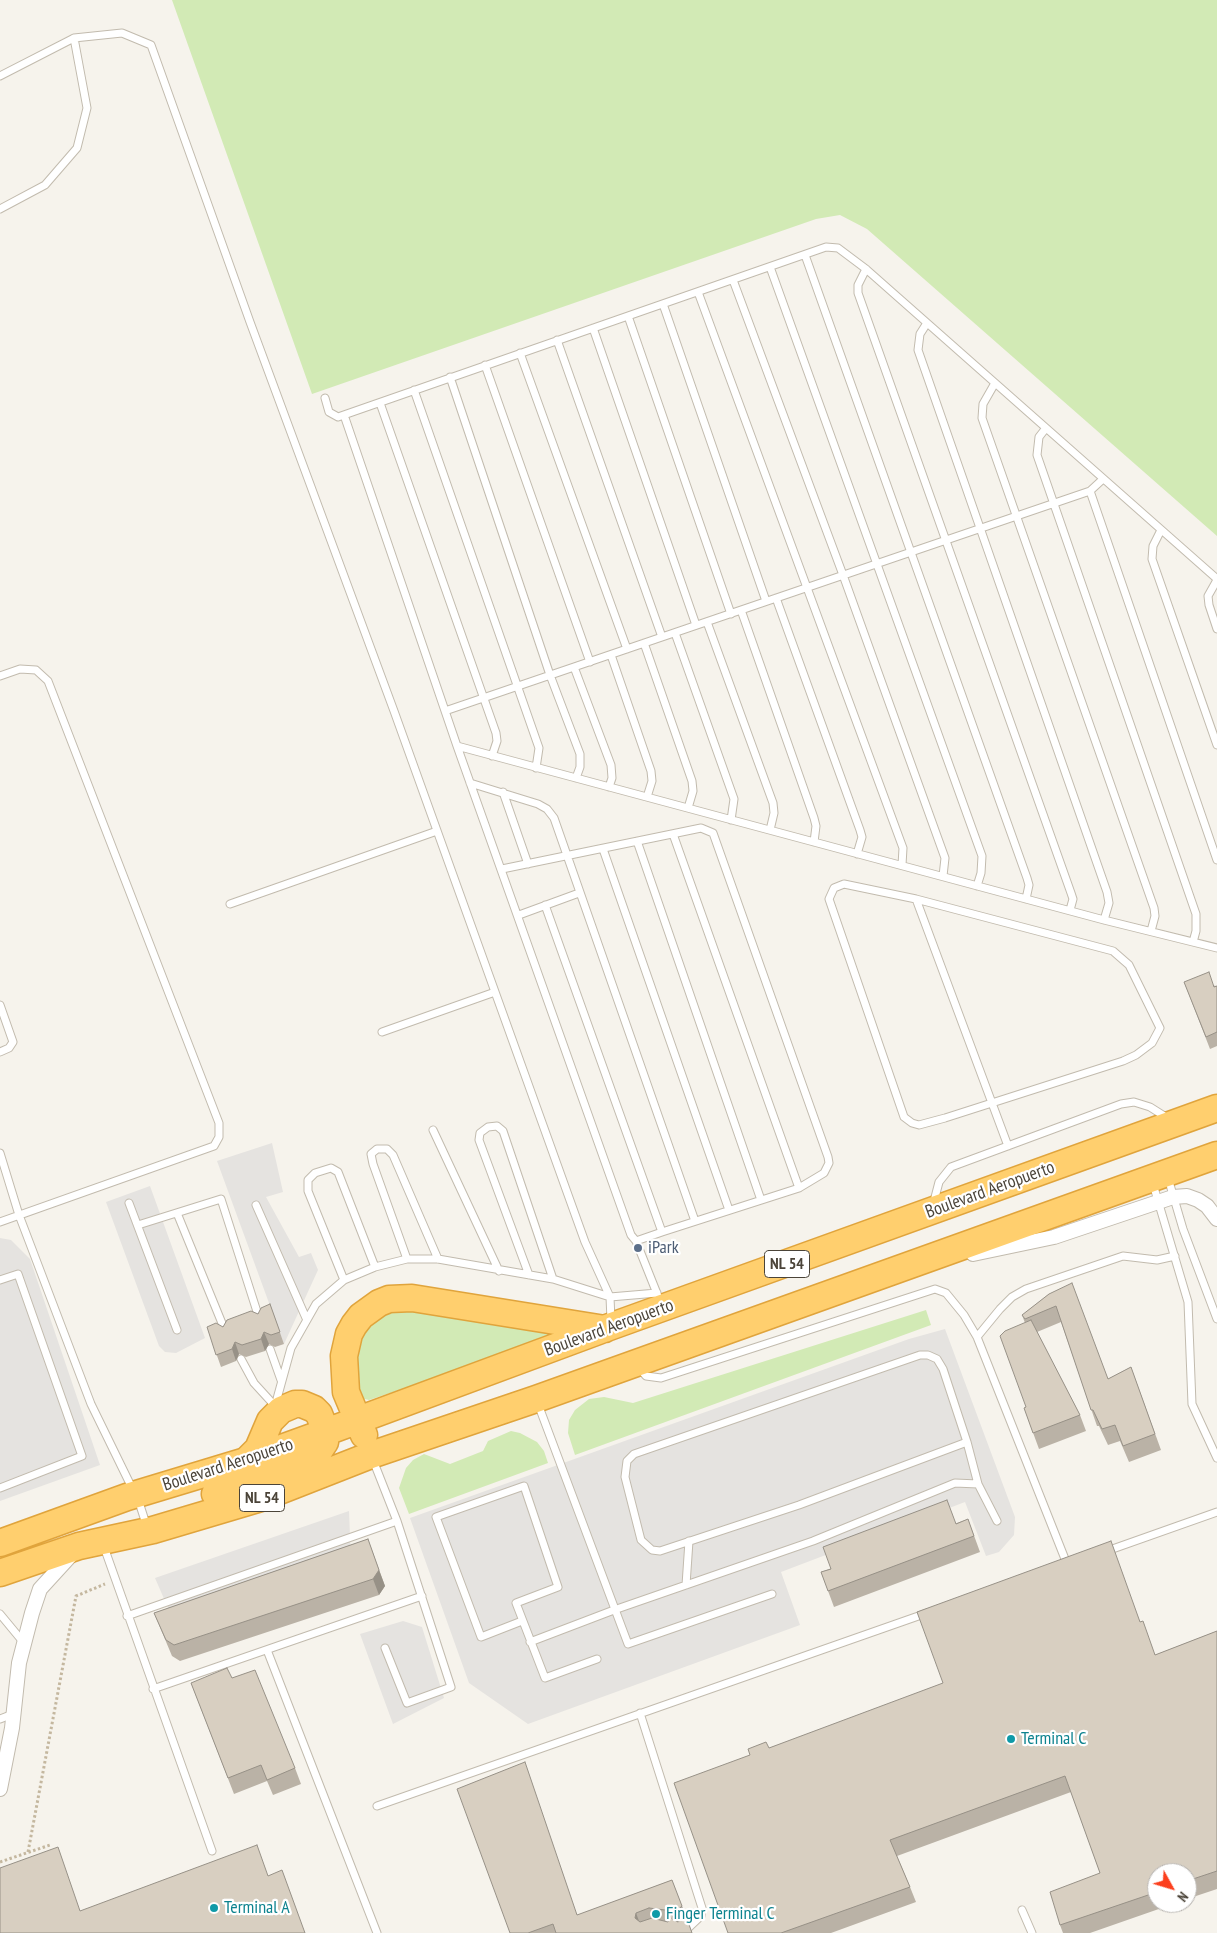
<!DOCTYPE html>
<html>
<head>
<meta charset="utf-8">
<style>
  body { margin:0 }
  #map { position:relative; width:1217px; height:1933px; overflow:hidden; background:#f6f3ec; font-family:"PT Sans Narrow",sans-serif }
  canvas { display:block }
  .north { position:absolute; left:1147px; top:1863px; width:50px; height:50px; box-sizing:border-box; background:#fff; border:1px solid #b7b4b0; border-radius:50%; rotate:129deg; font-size:14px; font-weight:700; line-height:20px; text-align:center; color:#4b4439 }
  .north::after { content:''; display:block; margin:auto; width:18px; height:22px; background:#fc3f1d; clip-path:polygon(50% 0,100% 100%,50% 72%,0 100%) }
</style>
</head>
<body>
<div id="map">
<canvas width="1217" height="1933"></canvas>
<div class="north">N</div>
</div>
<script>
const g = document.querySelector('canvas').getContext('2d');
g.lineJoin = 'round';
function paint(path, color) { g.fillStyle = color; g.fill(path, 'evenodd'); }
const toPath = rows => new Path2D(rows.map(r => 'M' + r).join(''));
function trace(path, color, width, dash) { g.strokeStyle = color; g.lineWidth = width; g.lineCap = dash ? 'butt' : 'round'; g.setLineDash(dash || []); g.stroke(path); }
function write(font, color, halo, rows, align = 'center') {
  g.font = font + ' "PT Sans Narrow",sans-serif'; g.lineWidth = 4.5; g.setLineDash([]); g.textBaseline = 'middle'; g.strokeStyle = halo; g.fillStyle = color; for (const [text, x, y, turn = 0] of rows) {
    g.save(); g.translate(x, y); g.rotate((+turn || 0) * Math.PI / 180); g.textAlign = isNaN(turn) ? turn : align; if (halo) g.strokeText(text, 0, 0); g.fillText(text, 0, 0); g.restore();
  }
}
paint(toPath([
  [172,0,1217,0,1217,536,867,229,840,215,816,219,312,394],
  [399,1307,571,1333,369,1400,360,1398,357,1386,357,1352,361,1340,369,1327,383,1315],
  [926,1310,931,1325,575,1455,568,1433,569,1420,575,1410,589,1399,604,1397,633,1403],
  [511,1431,520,1433,537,1442,544,1451,548,1463,409,1514,399,1488,406,1468,413,1460,424,1454,450,1464,483,1451,488,1441]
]), '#d2eab5');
paint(toPath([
  [272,1143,283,1192,266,1197,299,1257,311,1253,318,1270,284,1344,217,1161],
  [150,1186,205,1338,176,1353,165,1352,159,1346,106,1202],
  [0,1238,11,1240,30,1259,100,1465,0,1501],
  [945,1329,1015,1517,1014,1535,999,1552,986,1556,965,1502,781,1572,800,1625,528,1724,469,1683,410,1518,909,1339],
  [349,1511,351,1562,175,1624,155,1578],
  [403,1621,422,1627,444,1698,393,1724,360,1634]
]), '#e5e3e0');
const lane = toPath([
  [0,76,74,38,122,33,151,45,250,322,394,711,585,1242,610,1297,611,1320],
  [0,209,45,185,77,148,87,108,74,38],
  [805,255,1027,878,1029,885,1026,899],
  [770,267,982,856,981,873,977,886],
  [866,269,858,285,858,293,1071,893,1073,899,1070,910],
  [733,280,843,575,945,858,943,876],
  [698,292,903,848,902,865],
  [663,304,766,601],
  [628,316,731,614],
  [927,323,920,334,918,350,1107,892,1109,903,1104,920],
  [593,328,696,625],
  [557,340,662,637],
  [520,353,627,649],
  [485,365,590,662],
  [450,377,550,675,580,754,580,767,576,778],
  [995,383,983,404,982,418,1154,908,1155,916,1151,931],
  [414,390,539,748,536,768],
  [325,398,329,412,338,417,826,247,838,248,866,269,1217,579],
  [380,403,496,733,497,741,492,756],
  [344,415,457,746,631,1235,636,1241,662,1232,799,1188,824,1173,829,1163,828,1157,713,833,701,828,502,869],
  [1046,428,1039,437,1037,455,1196,914,1196,931,1193,942],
  [1090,491,1217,860],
  [1161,530,1153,546,1152,559,1217,745],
  [1217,580,1208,596,1209,605,1217,629],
  [776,598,860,830,862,837,857,854],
  [741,610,814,818,816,826,814,842],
  [707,622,773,803,774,813,770,830],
  [675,633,734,799,731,820],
  [644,643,692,781,693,791,688,808],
  [611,655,651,771,652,781,647,797],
  [574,667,611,765,612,778,609,787],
  [0,676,20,669,36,670,48,681,219,1123,219,1137,214,1146,0,1222],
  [445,711,1090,491,1103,479],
  [457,746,1104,920,1217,948],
  [470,783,538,804,547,809,554,818,695,1221],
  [503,792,528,864],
  [673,834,799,1188],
  [637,841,761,1200],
  [603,849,729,1210],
  [844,884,916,899,1113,951,1129,965,1160,1028,1152,1043,1136,1055,1123,1061,945,1118,919,1125,912,1123,904,1117,829,899,834,888,844,884],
  [916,899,1008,1146],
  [230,904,437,831],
  [545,905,662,1232],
  [519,915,579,893],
  [0,1005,13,1042,9,1048,0,1052],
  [382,1032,495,992],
  [433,1130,499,1271],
  [0,1153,19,1215,91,1404,133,1490],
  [1168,1178,1183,1229,1217,1319],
  [1153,1184,1188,1302,1192,1404,1217,1458],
  [129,1203,177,1330],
  [256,1205,306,1318],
  [933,1205,939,1182,951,1167,1121,1104,1134,1102,1150,1107,1169,1119],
  [177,1213,226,1333],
  [138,1225,221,1199,260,1321],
  [636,1241,658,1296],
  [407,1259,373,1164,371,1154,377,1149,387,1149,393,1155,438,1259],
  [529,1275,479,1140,480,1133,488,1127,497,1126,503,1131,553,1279],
  [0,1280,18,1274,82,1456,0,1488],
  [344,1280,308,1191,308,1180,315,1173,331,1168,338,1172,375,1267],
  [977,1337,1000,1309,1012,1297,1026,1289,1123,1256,1157,1260,1175,1256],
  [270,1349,281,1380],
  [920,1355,928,1355,937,1359,943,1369,967,1442,799,1505,660,1551,652,1550,641,1540,625,1477,627,1461,634,1454,920,1355],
  [241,1359,254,1383,275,1406],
  [639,1368,646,1376,661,1378,935,1289,946,1293,964,1315,977,1337,1067,1564],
  [538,1404,628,1644,772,1594],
  [275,1406,291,1348,316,1304,344,1280,375,1267,407,1259,438,1259,553,1279,610,1297,657,1293],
  [967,1442,978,1484],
  [373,1460,397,1521,451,1687,407,1703,385,1648],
  [138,1499,147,1527],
  [104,1547,212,1851],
  [1104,1552,1217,1512],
  [686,1585,689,1541],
  [0,1614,24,1643],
  [127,1616,397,1521],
  [522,1621,481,1637,436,1517,524,1486,558,1587,516,1603,545,1678,597,1659],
  [530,1642,614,1610,813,1541,955,1483,978,1484,997,1521],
  [267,1650,377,1933],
  [153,1689,422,1596],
  [640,1713,702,1908,701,1916,683,1933],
  [0,1719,13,1714],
  [377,1806,927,1613],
  [1022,1910,1032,1933]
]);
const street = toPath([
  [973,1254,1054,1237,1173,1197,1187,1196,1198,1200,1207,1206,1217,1219],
  [0,1789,12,1728,19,1663,32,1613,40,1589,72,1554]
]);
const highway = toPath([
  [364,1435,346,1392,344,1356,349,1334,354,1325,361,1316,379,1303,389,1299,412,1298,605,1329],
  [215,1494,299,1466,315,1457,325,1442,326,1432,319,1414,314,1409,302,1404,295,1404,281,1410,270,1421,258,1449,246,1461],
  [0,1543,127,1497,246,1461,326,1432,612,1326,1217,1108],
  [0,1573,79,1546,153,1530,264,1497,371,1455,536,1399,1217,1155]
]);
trace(lane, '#c2bbae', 9);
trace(street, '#c2bbae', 16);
trace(highway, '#e0a43c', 29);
trace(toPath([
  [28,1852,76,1596,105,1584],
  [0,1862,50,1845]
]), '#c4b79f', 3, [2.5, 2.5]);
trace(lane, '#fff', 7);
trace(street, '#fff', 14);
trace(highway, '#ffcf6e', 26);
paint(toPath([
  [1184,982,1217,986,1217,1046,1210,1049],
  [1049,1294,1108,1379,1131,1367,1161,1450,1129,1462,1120,1441,1108,1445,1099,1426,1097,1426,1061,1322,1037,1332,1080,1415,1086,1431,1039,1449,1024,1408,1026,1407,1025,1323,1022,1315],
  [270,1304,284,1344,275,1347,269,1344,265,1351,246,1357,239,1354,236,1361,221,1367,207,1327,223,1327,258,1314],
  [968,1519,980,1552,834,1607,821,1572],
  [368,1539,385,1586,379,1595,180,1661,172,1656,154,1613],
  [1140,1622,1155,1655,1217,1631,1217,1889,1187,1899,1187,1873,1157,1873,1157,1903,1176,1903,1090,1933,1063,1933,1060,1925,1100,1873,1071,1792,897,1856,910,1887,916,1902,831,1933,728,1933,769,1748],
  [232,1678,295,1768,301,1784,273,1795,267,1781,234,1794,191,1683],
  [672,1880,692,1933,510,1933,578,1915]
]), '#bab2a6');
paint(toPath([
  [264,1332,269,1344,265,1351,261,1339],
  [235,1342,239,1354,236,1361,232,1349],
  [379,1570,385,1586,379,1595,373,1579],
  [682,1906,688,1921,679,1930,672,1919,673,1914],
  [636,1913,642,1929,635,1918]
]), '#979187');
const building = toPath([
  [1209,972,1214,987,1217,986,1217,1032,1206,1037,1184,982,1209,972],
  [1072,1283,1108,1379,1131,1367,1155,1434,1123,1446,1115,1425,1102,1429,1093,1410,1091,1410,1056,1306,1025,1319,1022,1315,1049,1294,1072,1283],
  [270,1304,280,1332,271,1335,264,1332,261,1339,242,1345,235,1342,232,1349,216,1355,207,1327,216,1323,223,1327,227,1320,251,1311,258,1314,261,1308,270,1304],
  [1031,1320,1080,1415,1033,1433,1024,1408,1026,1407,1000,1336,1005,1331,1031,1320],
  [947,1500,956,1524,968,1519,974,1536,828,1591,821,1572,831,1569,823,1547,947,1500],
  [368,1539,379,1570,373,1579,174,1645,166,1640,154,1613,368,1539],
  [1111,1541,1140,1622,1143,1621,1155,1655,1217,1631,1217,1871,1187,1881,1187,1873,1157,1873,1157,1892,1060,1925,1050,1892,1100,1873,1065,1776,890,1840,910,1887,781,1933,728,1933,674,1783,750,1755,748,1749,766,1742,769,1748,943,1683,917,1612,1111,1541],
  [227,1668,232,1678,255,1670,295,1768,267,1780,261,1765,228,1778,191,1683,227,1668],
  [525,1762,577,1915,672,1880,682,1906,673,1914,672,1919,678,1922,686,1916,692,1933,556,1933,553,1924,528,1933,510,1933,457,1789,525,1762],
  [649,1908,665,1910,671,1915,668,1922,652,1918,640,1922,635,1918,636,1913,649,1908],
  [257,1845,268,1876,282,1870,305,1933,0,1933,0,1868,58,1847,80,1911,257,1845]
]);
paint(building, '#d8cfc1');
trace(building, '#979187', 1);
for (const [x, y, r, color] of [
  [638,1248,5,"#5c6f8a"],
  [1011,1739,5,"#0f9aa8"],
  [214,1908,5,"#0f9aa8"],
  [656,1914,5,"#0f9aa8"]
]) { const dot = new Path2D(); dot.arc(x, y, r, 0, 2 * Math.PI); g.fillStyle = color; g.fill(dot); trace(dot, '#fff', 2); }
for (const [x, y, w] of [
  [787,1264,45],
  [262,1498,45]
]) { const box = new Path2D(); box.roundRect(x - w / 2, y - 13.5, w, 27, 4); g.fillStyle = '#fff'; g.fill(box); trace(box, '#4b4439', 1); }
write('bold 16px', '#4b4439', null, [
  ["NL 54",787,1264],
  ["NL 54",262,1498]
]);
write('18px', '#4b4439', '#fff', [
  ["Boulevard Aeropuerto",990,1190,-20],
  ["Boulevard Aeropuerto",609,1328,-20],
  ["Boulevard Aeropuerto",228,1465,-18]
]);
write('18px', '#4e5e75', '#fff', [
  ["iPark",648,1248]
], 'left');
write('18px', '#0d838f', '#fff', [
  ["Terminal C",1021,1739],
  ["Terminal A",224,1908],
  ["Finger Terminal C",666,1914]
], 'left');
</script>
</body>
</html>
